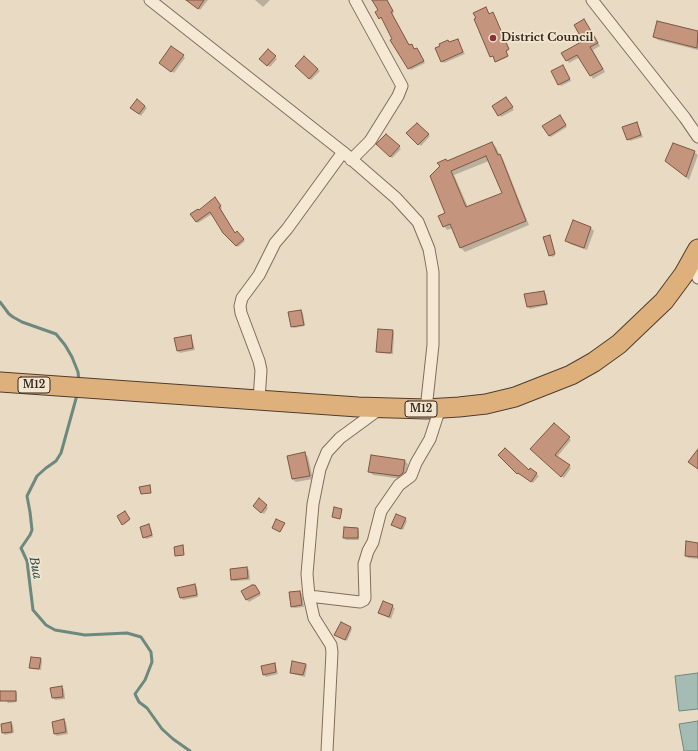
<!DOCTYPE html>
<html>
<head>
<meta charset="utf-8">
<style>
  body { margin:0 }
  canvas { display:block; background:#e9dbc3 }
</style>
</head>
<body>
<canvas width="698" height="751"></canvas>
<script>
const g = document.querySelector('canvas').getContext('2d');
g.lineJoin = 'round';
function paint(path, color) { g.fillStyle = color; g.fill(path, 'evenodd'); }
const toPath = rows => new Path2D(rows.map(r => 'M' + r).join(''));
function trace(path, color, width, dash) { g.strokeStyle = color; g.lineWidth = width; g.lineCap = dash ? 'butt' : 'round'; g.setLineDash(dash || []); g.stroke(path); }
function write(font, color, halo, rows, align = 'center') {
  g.font = font + ' "Libre Baskerville",serif'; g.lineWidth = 3.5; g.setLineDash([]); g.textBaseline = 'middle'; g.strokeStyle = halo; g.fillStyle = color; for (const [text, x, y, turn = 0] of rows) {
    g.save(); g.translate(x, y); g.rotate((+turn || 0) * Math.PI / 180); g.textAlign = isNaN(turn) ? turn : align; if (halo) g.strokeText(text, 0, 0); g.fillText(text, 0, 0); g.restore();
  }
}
const water = toPath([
  [698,673,698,709,679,711,675,676,698,673],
  [698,721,698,751,684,751,679,724,698,721]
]);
paint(water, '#a4bcb4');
trace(water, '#6c8980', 1);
paint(toPath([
  [190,0,208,0,200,10,191,3],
  [255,0,270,0,263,7],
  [373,0,387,0,393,10,394,13,392,14,410,46,411,45,415,50,417,49,419,51,425,63,411,70,409,68,383,19,382,20,380,18,379,11],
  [486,8,490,15,494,14,509,50,506,52,508,57,497,62,494,56,491,56],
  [584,20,600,46,593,50,605,72,593,79,580,57,569,63,567,60,584,42],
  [658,22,698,32,698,50,658,40,654,37],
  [457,40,465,54,444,63,442,61,448,41,450,43],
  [268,51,277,59,270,67,261,59],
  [183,56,185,58,174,73,162,64],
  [304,57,320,71,311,80,296,66],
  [563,66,571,81,561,86,559,84],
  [137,101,147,108,141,116,134,110],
  [508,101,514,110,501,117,494,106],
  [562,119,567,127,551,137,549,135],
  [636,123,638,125,643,137,630,141,628,139],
  [417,124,430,136,421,146,408,133],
  [386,135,401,149,392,158,378,144],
  [492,143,496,147,500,156,503,159,529,225,465,252,461,248,453,228,447,230,444,226,447,213,447,162],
  [489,161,503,194,468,207,454,175],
  [694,152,698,155,689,180,670,164],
  [216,200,222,208,221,209,235,234,237,233,245,241,238,247,223,232,212,214,198,223,196,221,199,211],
  [591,228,594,231,587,250,570,244,567,241],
  [549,237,555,256,552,257,550,255],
  [544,292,546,294,548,305,530,309,528,307],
  [301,311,303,313,305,326,294,328,292,326],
  [392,331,394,333,393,354,379,353,377,351],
  [190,336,192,338,195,350,180,353,178,351],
  [554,425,571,440,557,457,571,468,564,478,532,449],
  [305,453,308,457,313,479,296,482,292,479],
  [499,455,529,471,530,469,539,476,533,483,521,474,520,475],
  [405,461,408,464,406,477,402,479,373,475,369,471],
  [259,500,268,508,264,514,256,508],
  [126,513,130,520,124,525,119,516],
  [405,519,407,521,403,530,393,525],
  [148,526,151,528,153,537,146,539,144,537],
  [357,529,359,531,359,540,346,540,344,538],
  [698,544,698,559,688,558,686,556],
  [247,568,249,570,250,580,234,581,232,579],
  [195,585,197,587,198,597,183,600,181,598,179,589],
  [255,586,261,595,249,602,247,600],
  [299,592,302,594,304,607,294,608,292,606],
  [383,603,395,608,391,619,379,613],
  [350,627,352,629,347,641,338,636],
  [40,659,42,661,41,670,32,669,30,667],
  [274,664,276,666,278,674,266,677,264,675],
  [305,664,307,666,305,677,293,674,291,672],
  [61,687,64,689,65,699,55,700,53,698],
  [15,692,17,694,17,702,8,703,6,701],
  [64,720,66,722,68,734,57,736,55,734],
  [11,723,13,725,14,733,5,735,3,733]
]), '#0003');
trace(toPath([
  [0,302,9,314,13,317,22,322,56,334,65,345,72,357,78,372,79,381],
  [77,395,61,453,56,461,46,468,37,476,27,496,30,512,32,530,30,535,21,548,27,561,33,610,46,625,55,630,85,635,127,633,141,637,151,652,152,662,145,680,135,694,139,702,147,708,162,729,173,739,190,751]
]), '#6c8980', 3);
const building = toPath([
  [186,0,204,0,198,9,186,0],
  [372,0,387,0,393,11,391,12,409,45,412,44,414,49,417,48,424,61,408,69,390,40,392,39,381,17,379,19,375,12,378,10,372,0],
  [486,7,489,14,493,12,509,49,506,51,508,56,495,62,493,56,490,57,474,19,476,18,473,13,486,7],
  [584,19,598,43,590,47,603,69,590,76,577,55,566,61,561,53,583,41,574,25,584,19],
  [657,21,698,31,697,48,653,37,657,21],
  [458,39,463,52,441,62,435,48,440,46,439,44,448,40,449,42,458,39],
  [171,46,184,55,171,72,159,63,171,46],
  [268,49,276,56,267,66,259,59,268,49],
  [304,56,318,69,309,79,295,66,304,56],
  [563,65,570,79,558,85,551,71,563,65],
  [506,97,513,107,498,116,492,106,506,97],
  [137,99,145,106,139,114,130,108,137,99],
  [560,115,566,125,549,136,542,126,560,115],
  [637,122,641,135,627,140,622,127,637,122],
  [417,123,429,134,418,145,406,133,417,123],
  [386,134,400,146,390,157,376,144,386,134],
  [492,142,498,155,500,154,526,221,460,248,450,224,443,227,438,216,445,213,430,176,440,166,437,163,446,159,447,161,492,142],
  [486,156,502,193,466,207,451,171,486,156],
  [673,143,695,151,686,177,665,161,673,143],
  [215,197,221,206,219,207,235,233,237,231,244,239,236,246,223,233,210,212,196,222,190,214,198,209,199,210,215,197],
  [573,220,591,227,584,248,565,241,573,220],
  [550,235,555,254,549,256,543,237,550,235],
  [544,291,547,304,527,307,524,294,544,291],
  [301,310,304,325,291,327,288,312,301,310],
  [378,329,393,330,391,353,376,352,378,329],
  [191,335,193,348,177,351,174,338,191,335],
  [554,423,570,437,555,455,570,465,561,477,530,449,554,423],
  [505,448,529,470,530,468,537,473,531,482,518,473,517,474,498,455,505,448],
  [698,449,698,469,688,462,698,449],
  [305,452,310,476,292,479,287,456,305,452],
  [371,455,405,460,403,473,399,476,368,472,371,455],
  [150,485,151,493,141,494,139,487,150,485],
  [259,498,267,505,261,513,253,506,259,498],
  [334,507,342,509,340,519,332,517,334,507],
  [125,511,130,519,122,525,117,516,125,511],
  [396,514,406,518,401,529,391,525,396,514],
  [276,519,285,523,280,532,272,528,276,519],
  [149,524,152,535,143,538,140,527,149,524],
  [344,527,358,528,358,538,343,538,344,527],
  [686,541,698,543,698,557,685,556,686,541],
  [183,545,184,555,175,556,174,547,183,545],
  [247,567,248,578,231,580,230,569,247,567],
  [195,584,197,595,180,598,177,588,195,584],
  [252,585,255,585,260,593,246,600,241,591,252,585],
  [300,591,302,605,291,607,289,592,300,591],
  [383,601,393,605,389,617,378,613,383,601],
  [341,622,351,627,345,640,334,635,341,622],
  [31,657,41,658,39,669,29,668,31,657],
  [292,661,306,664,303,675,290,673,292,661],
  [275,663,276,672,263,675,261,666,275,663],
  [62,686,63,697,52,698,50,688,62,686],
  [0,691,16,691,16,701,0,701,0,691],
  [64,719,66,732,54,734,52,722,64,719],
  [11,722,12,732,2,733,1,724,11,722]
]);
paint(building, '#c4957c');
trace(building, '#7e5743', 1);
const minor = toPath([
  [150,0,343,152,396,198,418,222,429,249,433,272,433,345,426,409],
  [592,0,685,118,698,137],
  [351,160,370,141,398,96,402,86,355,0],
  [691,261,698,278],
  [259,400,261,370,259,361,241,313,240,306,242,298,259,275,275,243,287,229,343,152],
  [309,596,360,602,364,600,365,598,364,564,368,551,373,542,381,511,399,485,411,476,416,463,430,439,440,408],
  [327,751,332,652,331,645,314,618,309,596,307,574,313,504,320,469,327,452,340,438,381,408]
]);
const trunk = toPath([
  [0,382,358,407,426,409,459,407,486,404,515,397,571,375,594,362,619,344,664,301,684,274,698,249]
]);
trace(minor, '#826d5b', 13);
trace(trunk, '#503c2f', 21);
trace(minor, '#f5e9d5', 11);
trace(trunk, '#deb17c', 19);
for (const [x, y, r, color] of [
  [493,38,4,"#8b3138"]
]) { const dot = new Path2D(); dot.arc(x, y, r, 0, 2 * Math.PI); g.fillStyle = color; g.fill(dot); trace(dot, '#f2e6d1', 1.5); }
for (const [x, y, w] of [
  [34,385,32],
  [421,409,32]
]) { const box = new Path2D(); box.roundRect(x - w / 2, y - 8, w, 16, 3); g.fillStyle = '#f2e6d1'; g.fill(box); trace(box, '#33271e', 1); }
write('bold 10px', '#33271e', null, [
  ["M12",34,385],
  ["M12",421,409]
]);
write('bold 11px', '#33271e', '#f2e6d1', [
  ["District Council",501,38]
], 'left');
write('italic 12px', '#2f514d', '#f2e6d1', [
  ["Bua",35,568,79]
]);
</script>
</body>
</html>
